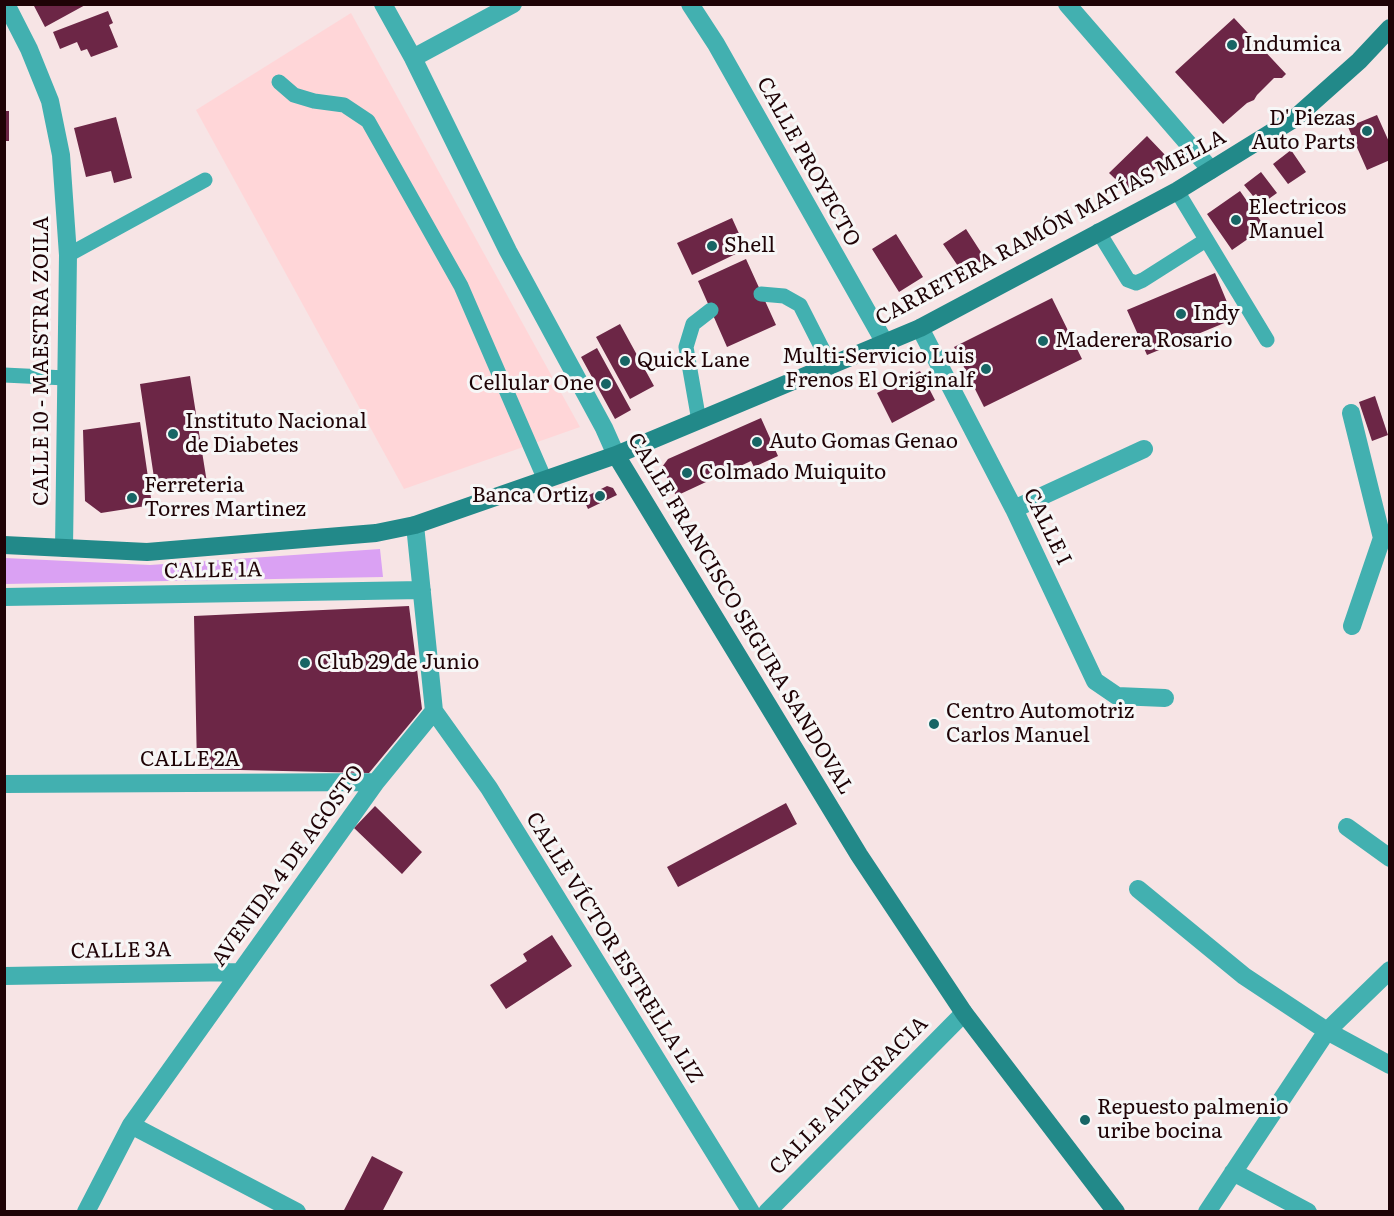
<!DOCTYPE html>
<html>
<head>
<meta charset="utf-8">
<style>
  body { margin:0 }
  #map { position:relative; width:1394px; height:1216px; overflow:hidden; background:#f7e4e5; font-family:Literata,serif }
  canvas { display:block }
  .frame { position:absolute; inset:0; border:6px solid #1f0306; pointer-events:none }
</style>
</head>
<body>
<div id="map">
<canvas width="1394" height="1216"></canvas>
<div class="frame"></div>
</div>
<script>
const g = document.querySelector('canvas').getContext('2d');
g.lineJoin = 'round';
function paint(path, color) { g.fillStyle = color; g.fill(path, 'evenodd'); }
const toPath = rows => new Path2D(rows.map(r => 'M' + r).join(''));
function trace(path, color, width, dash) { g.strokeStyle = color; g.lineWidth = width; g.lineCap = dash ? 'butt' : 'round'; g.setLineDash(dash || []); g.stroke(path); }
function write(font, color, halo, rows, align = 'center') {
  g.font = font + ' Literata,serif'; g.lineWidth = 6; g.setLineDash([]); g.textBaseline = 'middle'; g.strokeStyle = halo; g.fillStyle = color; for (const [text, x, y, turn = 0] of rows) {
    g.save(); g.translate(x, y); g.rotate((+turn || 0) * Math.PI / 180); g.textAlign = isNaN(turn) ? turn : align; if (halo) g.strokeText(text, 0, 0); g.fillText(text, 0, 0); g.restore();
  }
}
paint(toPath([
  [351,13,580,427,404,489,196,110]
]), '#ffd6d8');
paint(toPath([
  [380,549,383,577,5,584,5,558,150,565]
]), '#daa1f3');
paint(toPath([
  [33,4,87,4,45,27],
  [108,11,113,23,109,25,118,47,91,57,87,49,81,51,77,42,60,49,53,32],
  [1234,18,1286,74,1282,78,1274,78,1257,95,1254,100,1247,103,1223,124,1175,72],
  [4,111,9,111,9,141,4,141],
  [1377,115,1390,144,1390,160,1367,170,1348,127],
  [116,117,132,178,114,183,111,171,86,177,74,128],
  [1147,136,1167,157,1130,193,1109,173],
  [1291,150,1306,172,1288,184,1273,164],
  [1261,172,1277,193,1263,203,1256,194,1253,196,1244,185],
  [1240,191,1265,227,1232,250,1207,214],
  [732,218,746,249,692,275,677,243],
  [966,229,986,260,960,269,943,244],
  [896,234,923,277,899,292,872,249],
  [746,259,776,325,727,347,698,281],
  [1215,273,1234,319,1147,355,1127,310],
  [1052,298,1082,359,984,407,954,347],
  [620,324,654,386,630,399,596,337],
  [597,348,631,410,615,419,581,357],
  [920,371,935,400,892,423,877,393],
  [190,376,207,483,156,491,140,384],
  [1375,396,1388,435,1372,441,1359,402],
  [761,418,778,456,754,467,751,461,676,496,662,467,668,459],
  [140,422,152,505,101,513,85,501,83,430],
  [607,486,613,488,617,495,588,509,583,498],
  [409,606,422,709,369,773,197,769,194,616],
  [786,803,797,824,678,887,667,867],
  [375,806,422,852,402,874,354,828],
  [552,935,572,966,506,1009,490,985,527,961,523,954],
  [372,1156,403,1172,382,1212,343,1212]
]), '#6c2646');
trace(toPath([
  [279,82,294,95,314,101,344,105,368,121,461,286,545,480],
  [1177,191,1267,340],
  [1098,231,1128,280,1136,283,1143,280,1206,240],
  [68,255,205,180],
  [761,294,784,296,800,305,831,366],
  [4,375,66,378],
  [699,421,686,347,693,324,711,310]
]), '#42b0b0', 15);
trace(toPath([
  [6,4,29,49,50,101,61,155,68,255,64,548],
  [383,4,413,58,508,251,604,428,616,455],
  [690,4,716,44,885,343],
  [1067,4,1211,170],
  [413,58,513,4],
  [920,328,1014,509,1095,681,1117,696,1165,698],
  [1351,413,1382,538,1352,626],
  [1014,509,1144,449],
  [4,597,422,590],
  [434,711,489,788,751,1212],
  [4,784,376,782],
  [1347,827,1390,858],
  [1138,889,1244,976,1327,1031,1390,1065],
  [4,976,239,972],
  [131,1125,297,1212],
  [1233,1172,1308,1212],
  [86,1212,131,1125,376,782,434,711,415,525],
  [767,1212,964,1013],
  [1207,1212,1327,1031,1390,970]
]), '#42b0b0', 18);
trace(toPath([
  [616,455,859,855,964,1013,1116,1212],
  [4,545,147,552,376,533,415,525,616,455,920,328,1177,191,1295,118,1359,61,1390,28]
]), '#228989', 18);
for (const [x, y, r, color] of [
  [1232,45,6,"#176565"],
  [1367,131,6,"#176565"],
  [1236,220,6,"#176565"],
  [712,246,6,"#176565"],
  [1181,314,6,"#176565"],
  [1043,341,6,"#176565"],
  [625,361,6,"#176565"],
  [986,369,6,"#176565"],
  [606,384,6,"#176565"],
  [173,434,6,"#176565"],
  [757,442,6,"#176565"],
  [687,473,6,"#176565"],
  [600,496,6,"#176565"],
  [132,498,6,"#176565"],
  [305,663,6,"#176565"],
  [934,724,6,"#176565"],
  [1085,1120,6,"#176565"]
]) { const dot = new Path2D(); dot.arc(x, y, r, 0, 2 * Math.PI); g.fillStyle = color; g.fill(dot); trace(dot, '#f7f7f7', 2); }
write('21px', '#1f0306', '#f7f7f7', [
  ["Indumica",1244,45],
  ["D' Piezas",1355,119,"right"],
  ["Auto Parts",1355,143,"right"],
  ["Electricos",1248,208],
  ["Manuel",1248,232],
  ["Shell",724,246],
  ["Indy",1193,314],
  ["Maderera Rosario",1055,341],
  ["Multi-Servicio Luis",974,357,"right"],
  ["Frenos El Originalf",974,381,"right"],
  ["Quick Lane",637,361],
  ["Cellular One",594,384,"right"],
  ["Instituto Nacional",185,422],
  ["de Diabetes",185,446],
  ["Auto Gomas Genao",769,442],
  ["Colmado Muiquito",699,473],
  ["Ferreteria",144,486],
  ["Torres Martinez",144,510],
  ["Banca Ortiz",588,496,"right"],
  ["Club 29 de Junio",317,663],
  ["Centro Automotriz",946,712],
  ["Carlos Manuel",946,736],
  ["Repuesto palmenio",1097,1108],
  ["uribe bocina",1097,1132]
], 'left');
write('21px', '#1f0306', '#f7f7f7', [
  ["CALLE PROYECTO",808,162,61],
  ["CARRETERA RAMÓN MATÍAS MELLA",1051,228,-28],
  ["CALLE 10 - MAESTRA ZOILA",42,361,-90],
  ["CALLE I",1047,527,64],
  ["CALLE 1A",213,571,-1],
  ["CALLE FRANCISCO SEGURA SANDOVAL",740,614,59],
  ["CALLE 2A",190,760],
  ["AVENIDA 4 DE AGOSTO",288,866,-54],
  ["CALLE VÍCTOR ESTRELLA LIZ",614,948,58],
  ["CALLE 3A",121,951,-1],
  ["CALLE ALTAGRACIA",849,1096,-45]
]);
</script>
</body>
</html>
